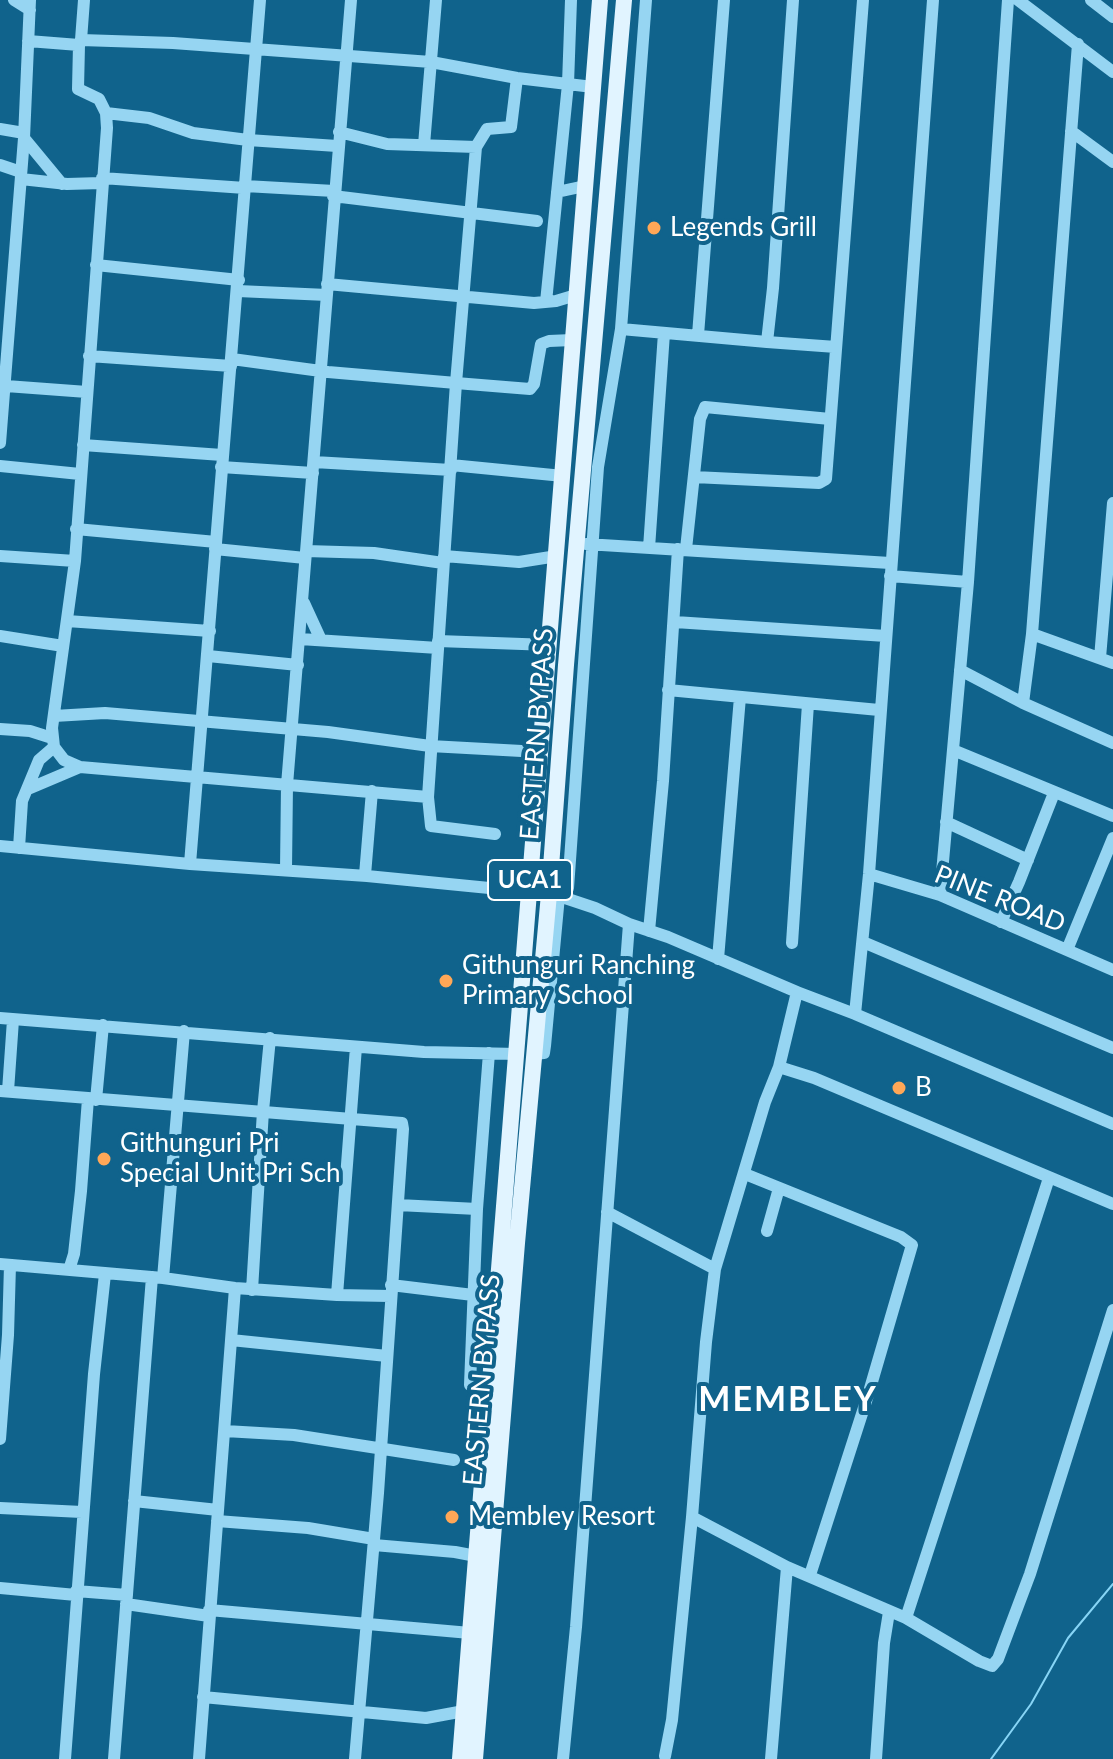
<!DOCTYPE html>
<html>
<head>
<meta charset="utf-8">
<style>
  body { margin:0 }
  canvas { display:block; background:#10638c }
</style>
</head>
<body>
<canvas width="1113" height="1759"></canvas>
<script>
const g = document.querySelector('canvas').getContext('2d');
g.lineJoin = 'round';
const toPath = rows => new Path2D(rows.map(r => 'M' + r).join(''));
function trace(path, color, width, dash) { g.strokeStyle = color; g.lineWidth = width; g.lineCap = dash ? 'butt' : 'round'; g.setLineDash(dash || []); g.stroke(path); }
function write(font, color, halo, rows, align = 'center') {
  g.font = font + ' Lato,sans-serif'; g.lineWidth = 8; g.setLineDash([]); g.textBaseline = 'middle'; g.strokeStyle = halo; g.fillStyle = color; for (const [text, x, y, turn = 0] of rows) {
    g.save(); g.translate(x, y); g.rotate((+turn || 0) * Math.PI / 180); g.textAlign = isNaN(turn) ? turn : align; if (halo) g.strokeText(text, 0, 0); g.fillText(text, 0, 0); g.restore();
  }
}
trace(toPath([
  [991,1759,1031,1704,1068,1638,1113,1584]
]), '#87d5f6', 2);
trace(toPath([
  [14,0,30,10],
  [1018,0,1113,72],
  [1091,0,1113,17],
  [81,40,84,0],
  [28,41,79,45,81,40,173,43,431,62,517,78,593,87],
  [79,45,78,89,99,99,106,113,107,128,75,561,52,728,54,747,64,760,80,767,428,797,456,383,328,372,232,359],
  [106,113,149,118,193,133,248,140,337,146],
  [0,129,24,133],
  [1071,131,1113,162],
  [339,132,387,144,476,147,456,383,530,389,534,384,541,344,549,341,572,340],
  [24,138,62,184],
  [424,145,436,0],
  [476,147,487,129,511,127,517,78],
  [0,165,21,172],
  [102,178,245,188],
  [21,179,67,184,101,183],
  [245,186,334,191],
  [557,192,585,186],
  [333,196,537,221],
  [96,265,239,280],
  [327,284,534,303,556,301,576,295],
  [238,291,327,295],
  [546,302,568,84,571,0],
  [621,329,767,342,773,288,793,0],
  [698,335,724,0],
  [767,342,836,347],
  [89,356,231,366],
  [6,386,87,392],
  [0,443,24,138,30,0],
  [83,445,222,455],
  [314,462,451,470],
  [451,465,563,476],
  [0,466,80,474],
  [221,467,313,473],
  [694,477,819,483,826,479,863,0],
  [76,529,216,542],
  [586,544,890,563],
  [649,548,664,333],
  [215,549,305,558],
  [686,549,700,419,705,407,830,419],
  [306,551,374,553,443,563],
  [0,556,75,561],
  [444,556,519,562,557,556],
  [890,576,968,582],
  [304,603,321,640],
  [67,621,210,631],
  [675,622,886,636],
  [1032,634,1113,663],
  [0,636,63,646],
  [300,639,438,648],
  [438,641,550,645],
  [208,656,298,665],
  [1100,658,1113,503],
  [960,670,1023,703,1113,743],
  [668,690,879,710],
  [1023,703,1032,634,1078,44],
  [54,716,105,713,328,732,430,746,540,752],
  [0,729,30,731,52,738],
  [953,750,1113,816],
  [28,789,80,767],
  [428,797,431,826,495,834],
  [946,822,1028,860],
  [0,846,190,864,367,876,530,892],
  [19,848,22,801,39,760,54,747],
  [190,864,260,0],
  [286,869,287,785,351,0],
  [869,874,940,895,1113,970],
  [365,875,372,791],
  [552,895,559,896,568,888,598,467,621,329,646,0],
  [940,895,968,582,1008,0],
  [1001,922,1019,882,1054,793],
  [629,924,668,937,797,992,779,1067,765,1102,715,1269],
  [649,931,663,781,678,549],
  [863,942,1113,1048],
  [792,943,808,704],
  [1067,950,1113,838],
  [718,959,740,697],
  [797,992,855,1014,1113,1124],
  [855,1014,869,874,933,0],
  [0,1018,424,1052,517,1054],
  [533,1054,544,1053,545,1046,559,896,595,908,629,924,576,1627,563,1759],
  [779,1067,814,1078,1113,1204],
  [0,1091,402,1123,403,1129,378,1493,355,1759],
  [8,1091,13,1020],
  [96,1100,103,1025],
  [745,1174,901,1237,912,1245,869,1392,810,1575],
  [398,1205,477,1209,489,1053],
  [477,1209,470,1385,490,1386],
  [607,1212,715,1269,706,1342,692,1517,787,1567,771,1759],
  [767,1231,779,1188],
  [0,1264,163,1278,235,1288,337,1295,390,1296],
  [69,1270,74,1254,81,1191,88,1099],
  [163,1278,184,1031],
  [391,1285,473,1295],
  [252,1290,263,1111,270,1038],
  [337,1295,356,1047],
  [231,1340,387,1356],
  [225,1431,294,1435,454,1460],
  [0,1439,8,1335,10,1265],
  [134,1501,218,1510],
  [0,1508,82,1512],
  [217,1521,308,1528,374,1539],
  [374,1545,455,1552,476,1556],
  [787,1567,906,1618,1049,1178],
  [0,1588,76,1595],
  [76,1591,127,1595],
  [126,1604,209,1616],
  [209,1610,470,1633],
  [906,1618,979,1661,992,1666,998,1659,1030,1574,1113,1310],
  [203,1697,426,1718,464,1711],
  [665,1756,672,1720,692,1517],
  [65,1759,94,1374,105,1274],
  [114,1759,152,1277],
  [199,1759,235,1288],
  [876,1759,884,1643,889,1612]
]), '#96d5f2', 12);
trace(toPath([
  [460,1759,600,0],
  [475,1759,517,1243,549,894,566,665,624,0]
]), '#e1f4ff', 16);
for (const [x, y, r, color] of [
  [654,228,8,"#ffa757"],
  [446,981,8,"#ffa757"],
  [899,1088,8,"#ffa757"],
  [104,1159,8,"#ffa757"],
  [452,1517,8,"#ffa757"]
]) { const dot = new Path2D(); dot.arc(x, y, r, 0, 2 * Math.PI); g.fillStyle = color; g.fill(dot); trace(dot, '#10638c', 3); }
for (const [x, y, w] of [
  [530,880,84]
]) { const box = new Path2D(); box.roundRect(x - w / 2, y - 20, w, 40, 6); g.fillStyle = '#10638c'; g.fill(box); trace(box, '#fff', 2); }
write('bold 24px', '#fff', null, [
  ["UCA1",530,880]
]);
write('26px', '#fff', '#10638c', [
  ["Legends Grill",670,228],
  ["Githunguri Ranching",462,966],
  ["Primary School",462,996],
  ["B",915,1088],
  ["Githunguri Pri",120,1144],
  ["Special Unit Pri Sch",120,1174],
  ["Membley Resort",468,1517]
], 'left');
write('26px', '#fff', '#10638c', [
  ["EASTERN BYPASS",537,734,-86],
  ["PINE ROAD",1000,899,22],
  ["EASTERN BYPASS",482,1380,-85]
]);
g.letterSpacing = '2px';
write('bold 34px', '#fff', '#10638c', [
  ["MEMBLEY",788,1400]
]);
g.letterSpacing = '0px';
</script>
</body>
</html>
